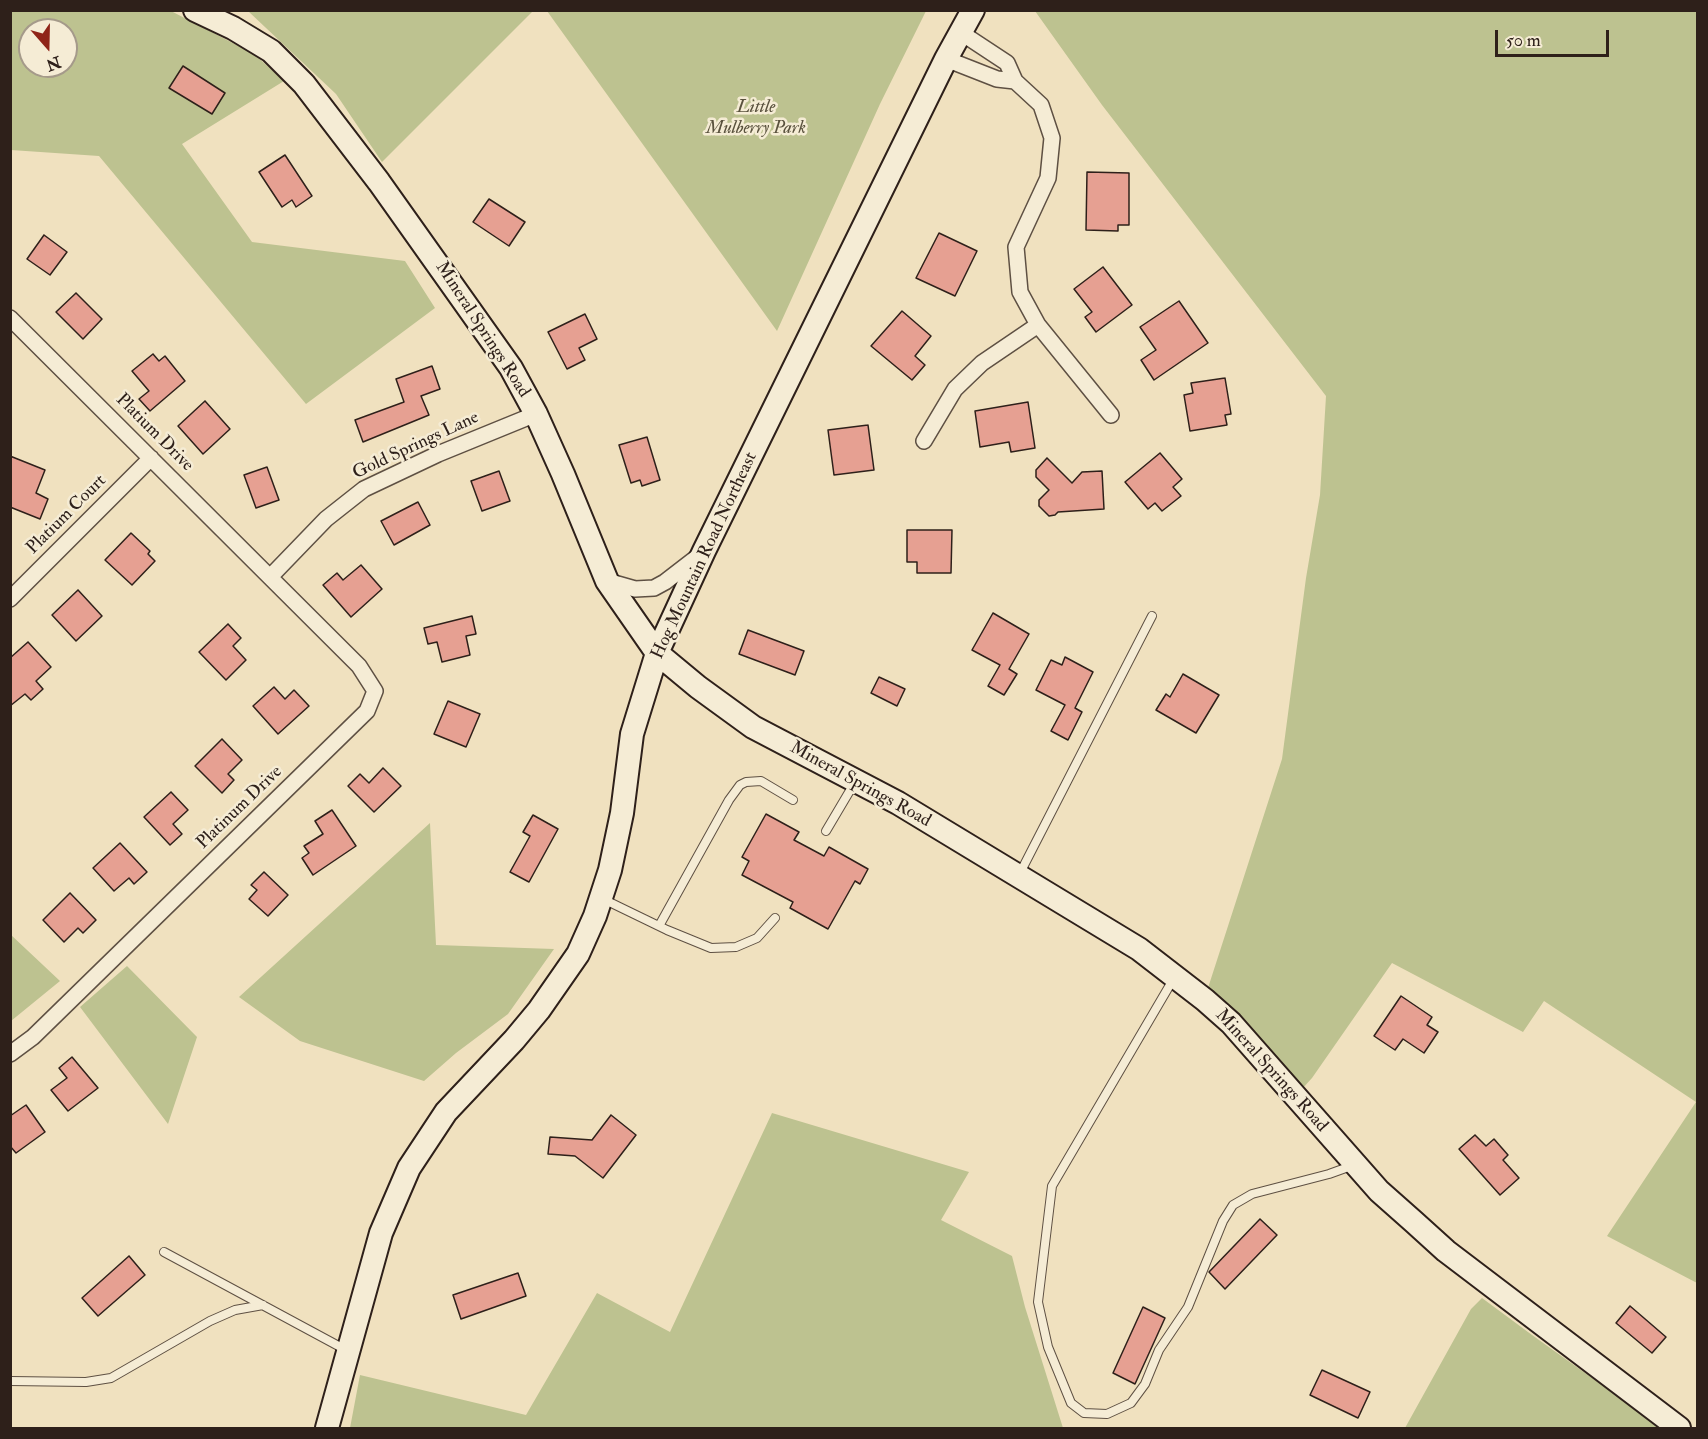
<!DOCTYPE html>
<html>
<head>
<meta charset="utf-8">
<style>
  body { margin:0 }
  #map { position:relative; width:1708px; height:1439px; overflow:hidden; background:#f0e1bf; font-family:"IM FELL Double Pica",serif }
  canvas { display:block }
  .frame { position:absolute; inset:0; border:12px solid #2e201a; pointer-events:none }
  .north { position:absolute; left:18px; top:18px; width:60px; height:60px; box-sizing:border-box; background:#f5ecd5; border:2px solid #a59a8a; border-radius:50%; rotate:160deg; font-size:16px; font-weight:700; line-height:24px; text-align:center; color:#2e201a }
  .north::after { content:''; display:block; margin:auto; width:21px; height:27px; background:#8f2418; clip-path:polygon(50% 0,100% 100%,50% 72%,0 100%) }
  .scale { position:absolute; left:1495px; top:30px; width:114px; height:27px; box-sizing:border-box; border:3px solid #2e201a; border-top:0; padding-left:8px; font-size:18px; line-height:21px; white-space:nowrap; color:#2e201a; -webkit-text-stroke:4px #f5ecd5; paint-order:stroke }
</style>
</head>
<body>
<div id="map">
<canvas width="1708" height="1439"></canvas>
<div class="frame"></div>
<div class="north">N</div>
<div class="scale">50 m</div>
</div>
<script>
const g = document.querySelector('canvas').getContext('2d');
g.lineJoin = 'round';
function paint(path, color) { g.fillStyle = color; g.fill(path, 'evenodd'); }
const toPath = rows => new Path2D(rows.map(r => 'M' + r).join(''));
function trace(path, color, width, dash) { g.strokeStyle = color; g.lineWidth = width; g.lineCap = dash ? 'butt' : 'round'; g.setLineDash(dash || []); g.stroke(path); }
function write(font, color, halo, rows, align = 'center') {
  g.font = font + ' "IM FELL Double Pica",serif'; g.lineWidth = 5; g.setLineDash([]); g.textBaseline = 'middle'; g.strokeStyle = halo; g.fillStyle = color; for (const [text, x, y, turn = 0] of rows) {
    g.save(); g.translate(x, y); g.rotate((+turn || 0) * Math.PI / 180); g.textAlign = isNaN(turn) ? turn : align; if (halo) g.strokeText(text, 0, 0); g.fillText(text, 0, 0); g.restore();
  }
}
paint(toPath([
  [10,11,171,11,254,54,284,81,182,144,252,242,405,261,435,308,306,404,99,156,11,150],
  [30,30,66,30,66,66,30,66],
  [248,11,533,11,382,162,336,94],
  [547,11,926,11,880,104,777,331],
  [1035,11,1697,11,1697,1283,1607,1236,1696,1102,1544,1001,1523,1032,1392,963,1312,1078,1302,1089,1207,991,1282,759,1306,578,1320,495,1326,396,1102,105],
  [430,823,436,945,554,949,508,1014,456,1053,424,1081,300,1041,239,997],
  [10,934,60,981,11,1021,10,1021],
  [127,966,197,1037,168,1124,80,1007],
  [772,1113,969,1172,941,1220,1012,1256,1025,1307,1063,1428,350,1428,360,1375,526,1415,597,1293,670,1332],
  [1482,1298,1532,1335,1662,1428,1405,1428,1471,1309]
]), '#bdc290');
const building = toPath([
  [183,66,225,93,212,114,169,88,183,66],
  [285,155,312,196,296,207,292,200,282,207,259,172,285,155],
  [1087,172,1129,173,1129,225,1118,225,1118,231,1086,230,1087,172],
  [489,199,525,222,509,246,473,222,489,199],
  [939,233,977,251,955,296,916,278,939,233],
  [44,235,67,252,50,275,27,259,44,235],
  [1103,267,1132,305,1096,332,1085,317,1092,312,1074,289,1103,267],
  [76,293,102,319,83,339,56,312,76,293],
  [1179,301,1208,343,1154,380,1141,360,1156,350,1140,327,1179,301],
  [902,311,931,336,915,356,925,365,912,380,871,346,902,311],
  [585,314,597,339,579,348,585,360,567,369,548,332,585,314],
  [153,354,159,361,165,356,185,381,150,411,139,399,149,391,132,371,153,354],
  [432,366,440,389,421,396,429,415,363,442,355,420,404,402,396,379,432,366],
  [1225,378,1231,414,1225,415,1227,425,1190,431,1184,395,1193,393,1191,383,1225,378],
  [205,401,230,429,203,454,178,426,205,401],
  [1028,402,1035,448,1011,452,1009,442,980,447,975,411,1028,402],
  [868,425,874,470,834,475,828,430,868,425],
  [647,437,660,480,642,486,640,480,631,483,619,445,647,437],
  [1160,453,1182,479,1173,487,1181,496,1162,511,1155,503,1148,509,1125,482,1160,453],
  [10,456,45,470,36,493,48,499,40,519,10,507,10,456],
  [1047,458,1072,483,1082,472,1102,471,1104,509,1058,512,1055,515,1049,516,1039,506,1039,500,1049,490,1036,477,1036,470,1047,458],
  [267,467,279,500,256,508,244,475,267,467],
  [499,471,510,501,482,511,471,481,499,471],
  [418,502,430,525,394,545,381,521,418,502],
  [907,530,952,530,951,573,917,573,917,562,907,562,907,530],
  [131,533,150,551,148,554,155,561,132,585,105,560,131,533],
  [361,565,382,589,351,617,323,585,337,573,343,580,361,565],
  [78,590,102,616,76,641,52,615,78,590],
  [993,613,1029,634,1009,669,1017,674,1004,695,988,686,1000,665,972,650,993,613],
  [472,616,476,634,466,636,470,655,442,662,437,642,428,644,424,628,472,616],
  [228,624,241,638,233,646,246,660,226,680,199,652,228,624],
  [748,630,804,651,795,675,739,654,748,630],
  [28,642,51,667,36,681,43,689,31,700,25,694,10,706,10,658,28,642],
  [1065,657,1093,672,1075,708,1082,712,1068,740,1051,731,1065,705,1036,690,1051,660,1062,665,1065,657],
  [1183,674,1219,695,1196,733,1156,710,1166,694,1170,697,1183,674],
  [879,677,905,689,897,706,871,693,879,677],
  [274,687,285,699,294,690,309,706,278,734,253,706,274,687],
  [448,701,480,714,466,747,434,734,448,701],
  [222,739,242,760,228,774,234,780,222,793,195,766,222,739],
  [383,768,401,786,374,812,348,786,360,774,369,783,383,768],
  [171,792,188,810,173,824,182,834,170,845,144,817,171,792],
  [332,810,356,846,313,875,302,858,309,853,304,846,323,834,315,821,332,810],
  [766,814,799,832,794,840,824,856,829,847,868,869,860,884,855,881,828,929,790,908,793,902,742,875,749,861,742,857,766,814],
  [533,815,558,829,529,882,510,872,530,836,523,832,533,815],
  [120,843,147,872,134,884,129,878,114,891,93,868,120,843],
  [264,872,288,895,268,916,249,899,257,890,251,885,264,872],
  [70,893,96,920,83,933,78,928,64,942,43,920,70,893],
  [1401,996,1432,1017,1427,1025,1438,1032,1424,1053,1403,1039,1395,1050,1374,1036,1401,996],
  [72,1057,98,1088,68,1111,51,1090,67,1078,59,1068,72,1057],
  [26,1105,45,1132,16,1153,10,1146,10,1116,26,1105],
  [611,1115,636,1135,603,1178,575,1156,548,1154,550,1137,592,1140,611,1115],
  [1475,1135,1486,1146,1494,1139,1508,1155,1503,1160,1519,1178,1500,1195,1459,1149,1475,1135],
  [1260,1219,1277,1235,1225,1289,1209,1272,1260,1219],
  [129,1256,145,1275,98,1316,82,1298,129,1256],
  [518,1273,526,1296,461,1319,453,1295,518,1273],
  [1630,1306,1666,1337,1652,1353,1616,1323,1630,1306],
  [1143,1307,1165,1318,1135,1384,1113,1373,1143,1307],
  [1322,1370,1370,1392,1358,1418,1310,1395,1322,1370]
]);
paint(building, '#e6a092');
trace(building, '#2e201a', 1.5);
const lane = toPath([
  [826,831,855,782],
  [1019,875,1152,616],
  [603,899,667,930,711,948,736,947,757,938,775,918],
  [659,926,729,800,740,785,746,782,761,781,793,800],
  [1174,978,1052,1186,1038,1302,1048,1347,1071,1403,1084,1413,1107,1414,1131,1403,1145,1384,1159,1350,1188,1307,1223,1221,1233,1205,1252,1194,1329,1174,1354,1165],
  [164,1252,346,1350],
  [10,1381,86,1382,111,1378,210,1321,235,1310,263,1305]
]);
const street = toPath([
  [960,32,1007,63,1015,81,1041,105,1052,138,1048,178,1016,247,1020,292,1038,325,1111,415],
  [946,59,997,79,1015,81],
  [10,318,359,666,375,691,367,711,33,1037,10,1054],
  [924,441,955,389,982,363,1038,325],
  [270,577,326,519,364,489,438,454,536,414],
  [607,581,635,589,654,588,665,582,700,555],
  [10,599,151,458]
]);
const secondary = toPath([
  [195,10,233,28,271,51,304,84,379,182,511,368,536,414,563,474,607,581,657,653,698,687,753,727,898,803,1139,949,1205,1000,1231,1023,1379,1191,1414,1222,1446,1251,1679,1428],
  [327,1428,381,1233,409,1168,446,1112,514,1040,539,1010,578,954,595,916,610,870,622,813,632,734,657,653,704,551,946,59,973,10]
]);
trace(lane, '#5e5043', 10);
trace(street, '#5e5043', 18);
trace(secondary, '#2e201a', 26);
trace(lane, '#f5ecd5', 8);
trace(street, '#f5ecd5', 15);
trace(secondary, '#f5ecd5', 22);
write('italic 18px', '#59513d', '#f5ecd5', [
  ["Little",756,108],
  ["Mulberry Park",756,129]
]);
write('18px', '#2e201a', '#f5ecd5', [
  ["Mineral Springs Road",482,330,57],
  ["Platium Drive",154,433,45],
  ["Gold Springs Lane",416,446,-25],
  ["Platium Court",67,515,-45],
  ["Hog Mountain Road Northeast",705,556,-65],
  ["Mineral Springs Road",860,785,29],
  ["Platinum Drive",240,808,-44],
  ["Mineral Springs Road",1271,1071,48]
]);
</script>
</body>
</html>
